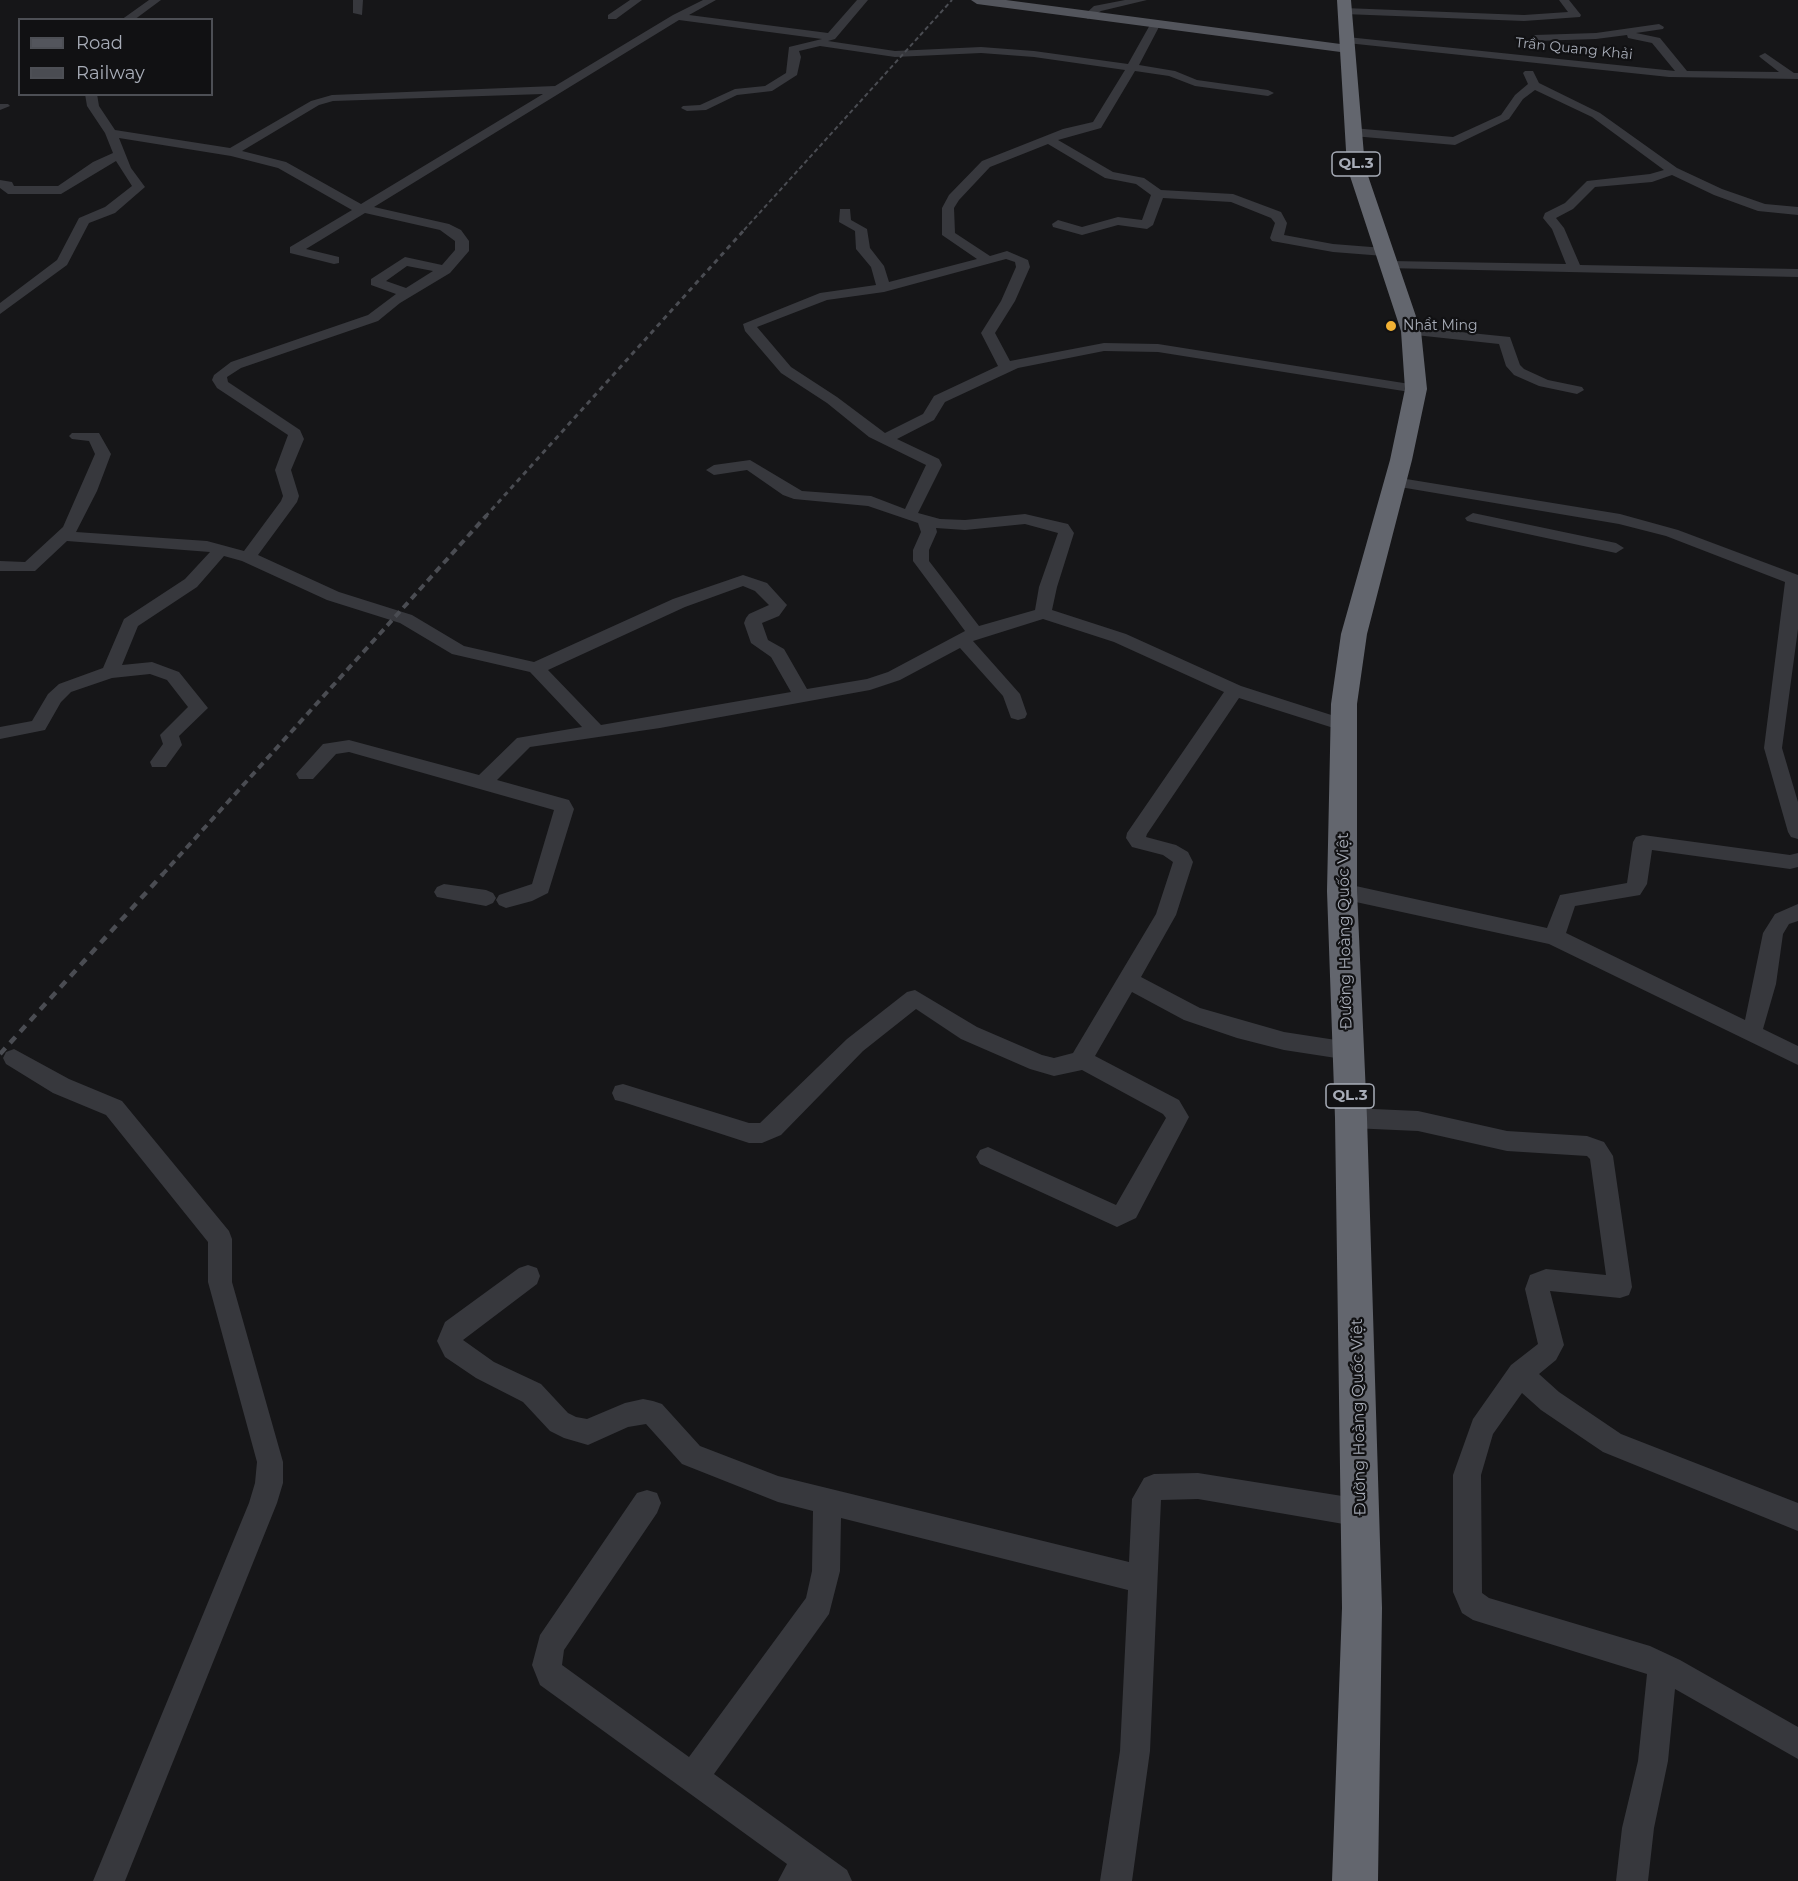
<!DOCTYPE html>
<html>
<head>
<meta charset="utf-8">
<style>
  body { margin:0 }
  #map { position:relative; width:1798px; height:1881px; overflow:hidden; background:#161618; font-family:Montserrat,sans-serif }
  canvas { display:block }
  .legend { position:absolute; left:18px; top:18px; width:195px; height:78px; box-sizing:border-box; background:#111113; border:2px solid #4d4f55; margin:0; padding:8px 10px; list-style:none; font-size:18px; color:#a8adb8 }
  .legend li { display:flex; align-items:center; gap:12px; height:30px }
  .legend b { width:30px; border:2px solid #4d4f55 }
</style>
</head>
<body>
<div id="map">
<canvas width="1798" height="1881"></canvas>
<ul class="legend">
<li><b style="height:8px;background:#53555c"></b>Road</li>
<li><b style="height:8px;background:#4a4c52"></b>Railway</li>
</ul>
</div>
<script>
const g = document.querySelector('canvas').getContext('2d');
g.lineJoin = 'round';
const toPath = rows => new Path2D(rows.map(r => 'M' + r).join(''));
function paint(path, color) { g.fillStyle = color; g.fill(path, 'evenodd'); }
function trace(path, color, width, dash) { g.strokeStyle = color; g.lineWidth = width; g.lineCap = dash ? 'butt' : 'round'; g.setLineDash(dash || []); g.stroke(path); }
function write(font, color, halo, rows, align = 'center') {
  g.font = font + ' Montserrat,sans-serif'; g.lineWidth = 4.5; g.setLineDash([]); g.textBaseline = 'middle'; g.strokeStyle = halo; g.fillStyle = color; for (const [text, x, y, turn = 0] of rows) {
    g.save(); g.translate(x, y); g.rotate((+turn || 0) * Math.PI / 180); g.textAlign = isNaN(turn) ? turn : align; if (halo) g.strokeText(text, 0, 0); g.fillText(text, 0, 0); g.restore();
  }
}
paint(toPath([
  [149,0,161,0,134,20,121,20,149,0],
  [353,0,363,0,362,15,353,13,353,0],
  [630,0,642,0,616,19,608,19,608,15,630,0],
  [703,0,716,0,689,15,828,33,857,0,868,0,835,39,828,41,895,51,981,47,1034,51,1128,64,1151,23,1159,23,1160,25,1139,65,1175,71,1197,80,1268,90,1274,93,1268,96,1195,86,1169,76,1135,71,1101,128,1058,140,1113,172,1144,178,1161,190,1233,194,1281,212,1287,223,1284,235,1333,244,1384,248,1391,252,1384,256,1333,252,1272,241,1270,238,1275,223,1271,218,1231,202,1163,198,1153,225,1147,229,1118,225,1082,235,1053,227,1052,224,1058,220,1082,227,1118,217,1142,220,1151,195,1136,184,1105,178,1048,144,990,167,959,200,954,208,955,233,990,256,1007,251,1028,260,1030,267,1015,301,995,333,1010,361,1104,343,1158,344,1416,385,1423,389,1416,393,1158,352,1104,351,1018,368,945,402,934,420,897,439,939,459,942,465,918,513,940,519,965,520,1025,514,1068,524,1074,533,1057,587,1052,610,1126,634,1241,686,1350,721,1352,725,1350,729,1343,731,1239,698,1147,834,1146,837,1176,845,1188,852,1193,862,1176,915,1141,977,1200,1008,1284,1032,1349,1042,1357,1045,1360,1051,1357,1057,1349,1060,1284,1050,1237,1038,1184,1020,1132,992,1095,1056,1179,1100,1189,1117,1136,1218,1117,1227,980,1164,976,1157,980,1150,988,1147,1116,1205,1166,1118,1163,1114,1082,1070,1054,1076,1030,1069,961,1039,916,1009,863,1051,781,1135,762,1143,749,1143,623,1102,615,1100,612,1093,615,1086,623,1084,749,1123,760,1123,847,1039,907,992,915,990,977,1027,1042,1055,1054,1058,1073,1053,1156,914,1173,862,1163,855,1132,847,1126,838,1127,833,1224,692,1114,642,1043,619,973,641,1020,694,1027,714,1025,718,1018,720,1011,718,1003,696,960,648,900,680,870,690,660,728,530,747,497,780,569,800,574,809,548,893,532,901,506,908,499,905,496,900,499,895,532,884,554,810,349,752,336,754,313,779,299,779,296,774,323,744,349,740,479,775,517,738,582,727,530,672,452,654,400,623,327,600,242,561,224,556,197,587,138,626,122,665,152,662,179,672,208,708,179,736,182,745,166,767,152,767,150,762,163,744,160,735,188,707,167,680,150,674,112,678,71,692,61,702,45,730,0,739,0,727,32,721,48,694,59,684,103,668,124,619,185,579,210,552,67,541,35,571,0,571,0,561,25,562,63,527,95,454,89,441,72,439,69,436,72,433,99,433,111,454,97,491,76,532,207,541,244,551,281,501,283,496,275,470,288,435,217,388,212,380,214,375,231,362,368,315,396,294,371,285,371,279,405,257,442,265,455,250,455,241,440,230,365,213,306,249,339,257,339,263,334,264,290,253,290,247,352,210,278,168,231,156,119,138,131,168,145,187,115,213,89,223,67,265,0,314,0,303,57,260,79,218,105,207,132,186,116,161,61,194,8,194,0,188,0,180,12,182,14,186,58,186,93,162,113,153,105,133,87,106,85,94,97,94,99,106,115,130,230,148,311,101,332,95,555,86,673,15,703,0],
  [679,20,822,39,789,47,786,73,765,86,735,89,700,105,683,106,681,108,687,111,706,110,737,95,772,91,797,75,801,57,799,51,820,46,895,57,981,53,1034,57,1125,70,1093,122,1063,129,982,161,949,195,942,208,942,235,977,259,889,282,884,266,870,248,867,229,851,220,850,209,840,209,839,222,855,231,856,249,871,267,876,285,820,293,743,324,745,331,781,373,827,403,869,437,926,465,905,509,871,496,802,491,750,460,714,465,706,470,714,475,747,470,783,495,794,499,868,506,918,523,921,532,913,550,913,561,965,631,888,672,867,679,807,689,784,649,768,640,762,623,779,616,787,605,767,583,743,575,673,599,534,662,464,646,412,615,339,592,258,555,297,502,299,496,291,470,304,439,300,430,228,382,227,377,241,368,378,321,400,303,450,273,469,251,469,241,461,230,449,224,374,207,679,20],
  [543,94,361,204,286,162,242,151,319,105,333,101,543,94],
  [1006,259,1015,262,1016,267,1001,301,981,333,998,366,934,396,923,414,885,433,837,397,791,367,757,327,827,300,884,292,1006,259],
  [407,266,433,271,406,288,386,281,407,266],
  [1025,524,1058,533,1039,587,1035,610,979,626,929,561,929,550,937,532,936,528,965,530,1025,524],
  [743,586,755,591,769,605,749,614,746,618,744,623,751,643,771,657,791,692,601,725,548,670,685,607,743,586],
  [1125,0,1147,0,1101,11,1088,19,1083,16,1094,6,1125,0],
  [1559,0,1569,0,1581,15,1580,17,1524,21,1344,14,1339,11,1344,8,1524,15,1568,12,1559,0],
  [1659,24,1664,27,1663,29,1636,33,1660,38,1687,71,1779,72,1761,58,1759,56,1765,53,1794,73,1798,73,1798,79,1669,77,1347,43,1342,40,1347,37,1675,71,1652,43,1628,38,1627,35,1596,39,1535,41,1530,38,1535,35,1596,33,1659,24],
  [1525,71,1533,71,1539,83,1600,113,1677,168,1722,189,1765,204,1798,207,1798,215,1758,211,1714,195,1672,175,1652,182,1595,187,1573,209,1556,218,1564,228,1580,265,1798,269,1798,277,1385,268,1385,262,1390,261,1566,264,1552,229,1543,218,1545,213,1565,203,1587,181,1650,174,1664,170,1592,117,1535,90,1523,99,1509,119,1455,145,1353,136,1347,132,1353,128,1453,137,1501,115,1515,95,1528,84,1523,73,1525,71],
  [0,104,8,104,10,106,0,110,0,104],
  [1411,327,1510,337,1520,365,1524,369,1548,380,1582,387,1584,390,1577,394,1539,386,1514,375,1506,366,1499,344,1406,334,1406,328,1411,327],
  [1394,477,1620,514,1678,530,1798,575,1798,629,1782,748,1798,802,1798,839,1791,837,1788,832,1764,748,1785,582,1666,536,1619,524,1388,485,1386,482,1388,479,1394,477],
  [1473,513,1616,543,1624,548,1616,553,1467,521,1465,518,1473,513],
  [1643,835,1790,855,1798,853,1798,867,1790,869,1652,850,1647,884,1640,895,1575,906,1566,933,1745,1020,1763,933,1775,914,1798,904,1798,921,1789,924,1783,934,1776,984,1763,1029,1798,1046,1798,1065,1549,944,1342,899,1335,896,1332,891,1335,886,1342,883,1547,928,1560,895,1627,883,1633,842,1636,837,1643,835],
  [444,884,486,890,493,893,496,898,493,903,486,906,437,897,434,892,437,887,444,884],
  [14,1049,69,1079,122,1101,229,1231,232,1239,232,1282,283,1462,283,1483,277,1503,125,1881,93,1881,249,1503,255,1483,257,1462,208,1282,208,1242,106,1115,53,1093,6,1064,3,1058,6,1052,14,1049],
  [1351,1108,1418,1111,1507,1131,1587,1136,1604,1142,1613,1156,1632,1287,1629,1295,1620,1298,1550,1291,1564,1345,1556,1360,1539,1374,1559,1392,1621,1434,1798,1503,1798,1531,1603,1452,1541,1410,1522,1393,1493,1434,1481,1475,1482,1593,1489,1598,1650,1646,1680,1660,1798,1727,1798,1759,1675,1689,1668,1761,1654,1828,1648,1881,1616,1881,1622,1828,1638,1761,1647,1674,1473,1620,1462,1613,1453,1592,1453,1475,1473,1419,1511,1365,1538,1344,1525,1289,1530,1275,1546,1269,1606,1275,1590,1159,1587,1156,1507,1151,1418,1131,1351,1128,1343,1125,1339,1118,1343,1111,1351,1108],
  [528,1265,537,1268,540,1276,537,1284,463,1340,494,1362,541,1384,568,1413,576,1417,587,1419,625,1403,643,1399,653,1401,662,1404,700,1446,778,1476,1129,1562,1132,1499,1144,1478,1154,1474,1198,1473,1361,1499,1371,1503,1375,1513,1371,1523,1361,1527,1198,1499,1161,1500,1150,1751,1132,1881,1100,1881,1120,1751,1128,1590,841,1518,840,1571,829,1614,714,1774,847,1870,852,1881,778,1881,787,1864,540,1685,532,1665,540,1635,637,1493,647,1490,657,1493,661,1503,657,1513,564,1650,562,1665,689,1757,806,1598,812,1571,813,1511,778,1502,682,1464,646,1424,628,1427,588,1445,564,1438,550,1431,523,1402,476,1378,445,1357,437,1341,445,1322,519,1268,528,1265]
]), '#37383d');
paint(toPath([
  [971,0,1006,0,1348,45,1355,49,1348,53,977,4,971,0]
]), '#53555c');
paint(toPath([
  [1337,0,1351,0,1365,167,1421,331,1427,389,1412,460,1367,634,1357,704,1357,891,1367,1118,1382,1608,1378,1881,1332,1881,1342,1608,1335,1118,1327,891,1331,704,1341,634,1390,460,1405,389,1401,331,1347,167,1337,0]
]), '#63666e');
trace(toPath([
  [744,230,952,0]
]), '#4a4c52', 2, [4.5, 3]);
trace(toPath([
  [485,517,745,229]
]), '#4a4c52', 3, [5, 4.5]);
trace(toPath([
  [162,875,487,515]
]), '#4a4c52', 4, [7, 5]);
trace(toPath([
  [0,1054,163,874]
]), '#4a4c52', 4.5, [8, 7]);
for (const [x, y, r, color] of [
  [1391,326,6,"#f2b134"]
]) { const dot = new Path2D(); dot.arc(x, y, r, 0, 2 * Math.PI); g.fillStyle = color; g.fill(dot); trace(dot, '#111113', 2); }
write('14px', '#a8adb8', '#111113', [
  ["Trần Quang Khải",1574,49,6]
]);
write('14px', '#a8adb8', '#111113', [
  ["Nhẩt Ming",1403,326]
], 'left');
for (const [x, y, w] of [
  [1356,164,48],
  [1350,1096,48]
]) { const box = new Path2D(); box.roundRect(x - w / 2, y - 12, w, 24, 4.5); g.fillStyle = '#111113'; g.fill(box); trace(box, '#a8adb8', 1.5); }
write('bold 15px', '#a8adb8', null, [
  ["QL.3",1356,164],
  ["QL.3",1350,1096]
]);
write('16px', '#a8adb8', '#111113', [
  ["Đường Hoàng Quốc Việt",1345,931,-91],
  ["Đường Hoàng Quốc Việt",1359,1417,-91]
]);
</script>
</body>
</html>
